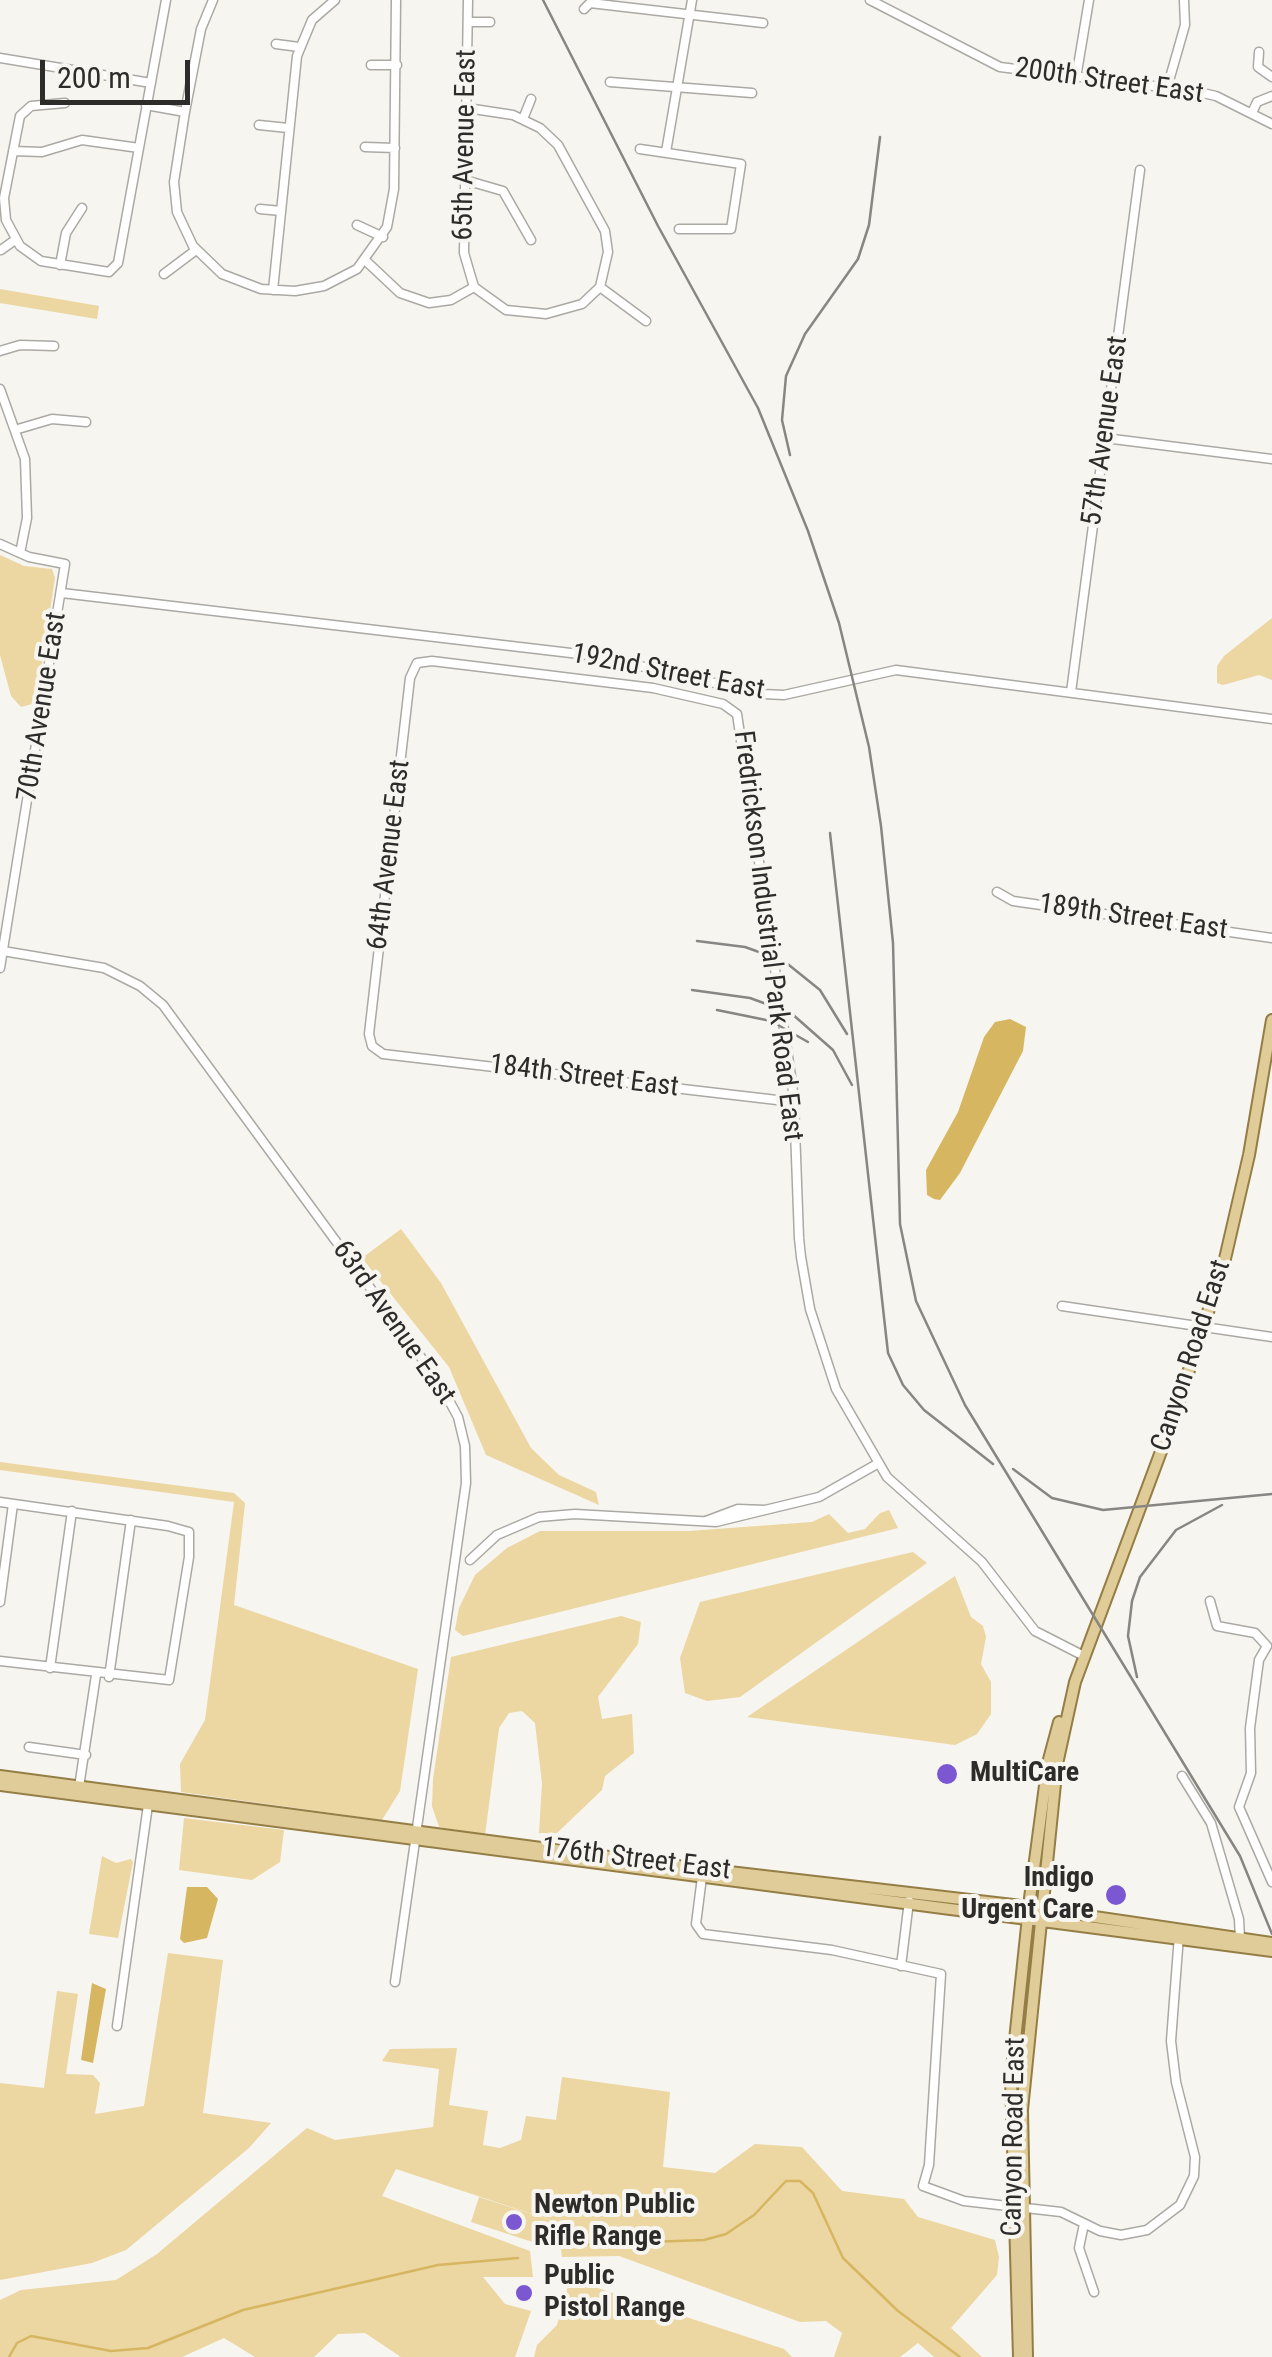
<!DOCTYPE html>
<html>
<head>
<meta charset="utf-8">
<style>
  body { margin:0 }
  #map { position:relative; width:1272px; height:2357px; overflow:hidden; background:#f7f5f0; font-family:"Roboto Condensed",sans-serif }
  canvas { display:block }
  .scale { position:absolute; left:40px; top:60px; width:150px; height:45px; box-sizing:border-box; border:5px solid #2d2c2a; border-top:0; padding-left:12px; font-size:30px; line-height:35px; white-space:nowrap; color:#2d2c2a; -webkit-text-stroke:8px #f7f5f0; paint-order:stroke }
</style>
</head>
<body>
<div id="map">
<canvas width="1272" height="2357"></canvas>
<div class="scale">200 m</div>
</div>
<script>
const g = document.querySelector('canvas').getContext('2d');
g.lineJoin = 'round';
function paint(path, color) { g.fillStyle = color; g.fill(path, 'evenodd'); }
const toPath = rows => new Path2D(rows.map(r => 'M' + r).join(''));
function trace(path, color, width, dash) { g.strokeStyle = color; g.lineWidth = width; g.lineCap = dash ? 'butt' : 'round'; g.setLineDash(dash || []); g.stroke(path); }
function write(font, color, halo, rows, align = 'center') {
  g.font = font + ' "Roboto Condensed",sans-serif'; g.lineWidth = 8; g.setLineDash([]); g.textBaseline = 'middle'; g.strokeStyle = halo; g.fillStyle = color; for (const [text, x, y, turn = 0] of rows) {
    g.save(); g.translate(x, y); g.rotate((+turn || 0) * Math.PI / 180); g.textAlign = isNaN(turn) ? turn : align; if (halo) g.strokeText(text, 0, 0); g.fillText(text, 0, 0); g.restore();
  }
}
paint(toPath([
  [0,289,99,306,97,319,0,303],
  [0,555,24,566,52,569,55,578,36,703,21,707,11,696,0,655],
  [1272,618,1272,680,1259,675,1223,685,1217,683,1217,666,1224,656],
  [401,1229,441,1283,531,1448,559,1475,596,1492,599,1505,486,1455,449,1367,362,1258],
  [0,1462,234,1493,245,1503,234,1605,418,1669,400,1791,382,1820,181,1792,180,1764,205,1720,234,1502,0,1470],
  [889,1510,898,1528,463,1636,455,1630,459,1608,475,1575,507,1548,540,1531,689,1531,812,1522,829,1514,848,1533,865,1529,880,1513],
  [913,1552,927,1563,740,1697,707,1701,685,1693,680,1658,700,1602],
  [955,1576,971,1617,983,1626,986,1637,981,1664,991,1682,991,1714,977,1734,955,1745,747,1717],
  [621,1616,641,1622,638,1644,598,1697,602,1719,632,1714,634,1753,605,1776,602,1790,557,1833,539,1833,542,1783,535,1723,522,1711,509,1713,499,1728,485,1835,439,1827,432,1806,433,1779,451,1657],
  [184,1818,284,1830,280,1862,252,1880,179,1870],
  [102,1856,116,1863,131,1859,133,1862,118,1938,89,1934],
  [168,1953,223,1960,203,2113,271,2123,249,2148,126,2250,92,2263,0,2280,0,2083,44,2088,57,1991,78,1994,66,2074,93,2075,100,2083,95,2114,144,2106],
  [457,2048,449,2105,488,2111,483,2145,500,2148,521,2140,526,2116,556,2120,562,2077,670,2092,663,2167,715,2173,755,2144,802,2147,842,2191,904,2199,918,2217,995,2240,999,2257,997,2275,951,2328,982,2357,934,2357,918,2343,900,2357,834,2357,842,2333,826,2321,800,2322,619,2256,562,2257,559,2235,587,2232,396,2169,382,2196,530,2251,533,2277,483,2277,505,2304,531,2311,515,2357,401,2357,365,2333,338,2334,314,2357,255,2357,224,2338,182,2357,0,2357,0,2300,21,2290,116,2280,157,2254,307,2128,335,2140,433,2127,439,2069,382,2061,390,2049],
  [479,2197,556,2222,548,2247,471,2222],
  [570,2279,784,2349,792,2357,534,2357,537,2345,557,2325]
]), '#ecd6a1');
paint(toPath([
  [1010,1019,1026,1027,1023,1051,960,1173,940,1200,934,1199,927,1195,926,1170,958,1112,984,1037,995,1022],
  [187,1887,207,1887,218,1899,207,1938,184,1943,180,1939],
  [92,1983,106,1989,93,2063,81,2060]
]), '#d7b661');
trace(toPath([
  [568,2245,704,2240,726,2234,754,2215,786,2181,800,2181,813,2193,843,2258,898,2311,960,2357],
  [9,2357,17,2343,31,2336,111,2351,148,2348,243,2310,438,2265,518,2258]
]), '#d7b661', 2.5);
const minor = toPath([
  [213,0,201,29,185,112,174,182,177,212,193,246,222,274,261,289,295,291,324,286,357,269,387,227,394,189,396,0],
  [468,0,464,253,474,287],
  [870,0,1000,67,1194,91,1216,96,1272,124],
  [584,9,590,3,763,23],
  [468,22,490,22],
  [276,44,299,47],
  [1259,52,1258,67,1272,77],
  [0,58,151,83],
  [371,65,397,65],
  [1076,78,1089,0],
  [610,82,752,93],
  [1167,88,1185,25,1184,0],
  [65,103,31,106,20,116,4,198,6,220,20,246,41,261,109,272,118,263,166,0],
  [146,105,185,112],
  [1252,113,1257,102,1272,96],
  [523,119,531,99],
  [259,125,288,128],
  [365,147,395,148],
  [640,149,741,164,731,229,679,229],
  [13,151,42,152,82,140,139,148],
  [666,152,692,0],
  [465,180,503,191,531,240],
  [260,209,281,211],
  [357,225,383,237],
  [1,250,15,240],
  [366,261,400,293,429,303,451,300,474,287,506,310,546,314,582,304,600,287,608,252,605,231,558,145,540,128,513,115,467,108],
  [60,265,66,233,82,208],
  [164,274,196,250],
  [600,287,646,321],
  [273,290,297,56,312,20,335,0],
  [0,351,20,345,54,346],
  [0,389,25,459,27,518,20,553],
  [18,429,52,419,86,422],
  [1105,438,1272,459],
  [0,544,29,557,65,564,0,968],
  [62,593,596,656,763,694,784,695,896,670,1272,719],
  [1071,692,1140,170],
  [997,892,1013,901,1272,938],
  [3,951,104,968,140,986,163,1005,439,1382,458,1417,465,1446,466,1483,395,1982],
  [794,1102,383,1054,372,1046,369,1034,410,678,417,663,432,661,653,688,723,704,737,714,792,1083,794,1102,799,1238,801,1257,810,1309,836,1389,887,1477,982,1562,1035,1631,1084,1656],
  [1062,1306,1272,1337],
  [0,1502,168,1526,189,1532,189,1557,169,1680,0,1661],
  [765,1510,819,1497,877,1464],
  [470,1560,497,1535,539,1517,575,1514,716,1522,765,1510,738,1509,706,1521],
  [1210,1601,1217,1626,1255,1633,1267,1646],
  [0,1602,13,1504],
  [1267,1646,1259,1660,1250,1728,1251,1773,1239,1807,1272,1882],
  [50,1668,72,1511],
  [109,1677,131,1520],
  [29,1747,86,1755],
  [1182,1776,1211,1823,1239,1919,1240,1939],
  [79,1787,96,1675],
  [702,1877,696,1924,703,1934,832,1950,941,1974,929,2165,923,2186,964,2201,1061,2212,1100,2231,1121,2235,1147,2230,1180,2205,1194,2176,1195,2157,1176,2082,1171,2041,1179,1935],
  [901,1966,909,1901],
  [117,2026,148,1805],
  [1084,2224,1079,2248,1094,2292]
]);
const major = toPath([
  [0,1776,669,1865,1013,1905,1272,1943],
  [0,1785,1272,1951],
  [1019,2357,1011,2078,1030,1898,1048,1763,1059,1722],
  [1027,2357,1022,2110,1057,1764,1075,1682,1172,1422,1224,1263,1249,1155,1272,1020]
]);
trace(minor, '#aba9a4', 11);
trace(major, '#947e45', 14);
trace(minor, '#fff', 8);
trace(major, '#e0cc98', 10);
trace(toPath([
  [543,0,658,226,758,408,808,531,839,623,869,747,881,826,893,943,900,1224,916,1301,965,1405,1240,1856,1272,1934],
  [790,455,782,420,786,376,805,334,858,259,869,225,880,137],
  [830,833,888,1353,903,1385,924,1410,993,1464],
  [697,941,745,947,784,961,820,990,847,1034],
  [692,990,750,998,791,1013,833,1050,852,1085],
  [717,1010,771,1021,808,1042],
  [1013,1469,1052,1498,1103,1510,1272,1494],
  [1137,1677,1128,1636,1132,1601,1140,1577,1176,1530,1222,1505]
]), '#888683', 2.5);
for (const [x, y, r, color] of [
  [947,1774,12,"#7b58d2"],
  [1116,1895,12,"#7b58d2"],
  [514,2222,10,"#7b58d2"],
  [524,2293,10,"#7b58d2"]
]) { const dot = new Path2D(); dot.arc(x, y, r, 0, 2 * Math.PI); g.fillStyle = color; g.fill(dot); trace(dot, '#f7f5f0', 4); }
write('28px', '#2d2c2a', '#f7f5f0', [
  ["200th Street East",1109,82,8],
  ["65th Avenue East",466,145,-89],
  ["57th Avenue East",1106,431,-82],
  ["192nd Street East",668,673,11],
  ["70th Avenue East",43,707,-81],
  ["64th Avenue East",390,855,-83],
  ["189th Street East",1133,918,8],
  ["Fredrickson Industrial Park Road East",767,936,83],
  ["184th Street East",584,1077,7],
  ["63rd Avenue East",393,1323,55],
  ["Canyon Road East",1192,1356,-72],
  ["176th Street East",636,1860,7],
  ["Canyon Road East",1015,2137,-89]
]);
write('bold 28px', '#2d2c2a', '#f7f5f0', [
  ["MultiCare",970,1774],
  ["Indigo",1094,1879,"right"],
  ["Urgent Care",1094,1911,"right"],
  ["Newton Public",534,2206],
  ["Rifle Range",534,2238],
  ["Public",544,2277],
  ["Pistol Range",544,2309]
], 'left');
</script>
</body>
</html>
